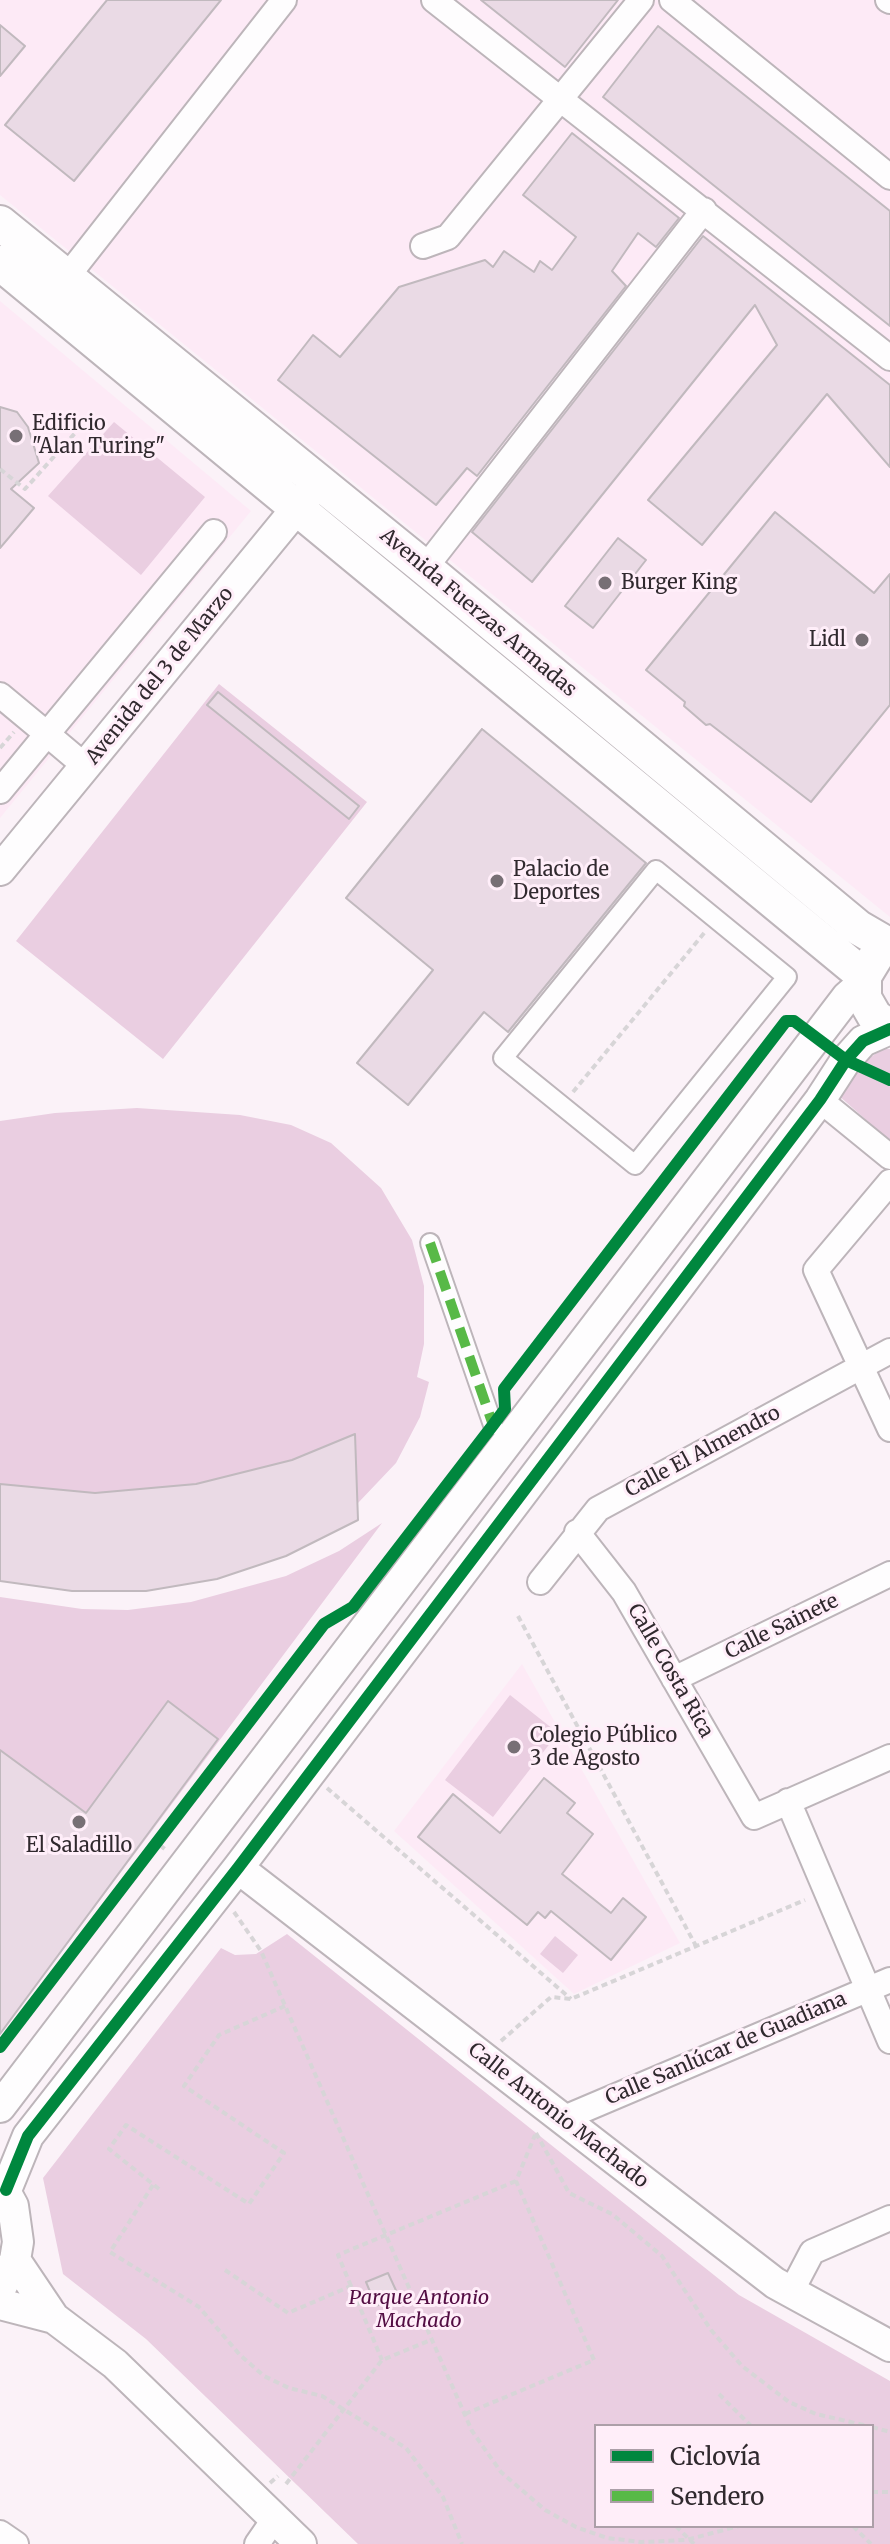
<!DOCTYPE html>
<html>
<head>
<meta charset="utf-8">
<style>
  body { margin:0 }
  #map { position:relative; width:890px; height:2544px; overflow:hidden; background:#fbf2f8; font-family:Merriweather,serif }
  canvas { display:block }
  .legend { position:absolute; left:594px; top:2424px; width:280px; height:104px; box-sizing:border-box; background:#ffeef9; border:2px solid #ac9fa8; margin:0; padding:10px 14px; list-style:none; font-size:24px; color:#30292e }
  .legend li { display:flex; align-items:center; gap:16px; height:40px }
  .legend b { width:40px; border:2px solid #ac9fa8 }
</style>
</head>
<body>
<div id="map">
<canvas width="890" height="2544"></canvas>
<ul class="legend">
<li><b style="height:10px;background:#00873e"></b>Ciclovía</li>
<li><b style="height:10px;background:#58b947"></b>Sendero</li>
</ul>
</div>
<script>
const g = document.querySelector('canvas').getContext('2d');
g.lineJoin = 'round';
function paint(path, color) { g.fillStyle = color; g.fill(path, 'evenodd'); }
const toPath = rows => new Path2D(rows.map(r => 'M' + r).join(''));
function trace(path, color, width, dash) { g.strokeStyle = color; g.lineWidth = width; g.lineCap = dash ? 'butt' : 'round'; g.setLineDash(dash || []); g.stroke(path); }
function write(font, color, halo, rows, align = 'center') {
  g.font = font + ' Merriweather,serif'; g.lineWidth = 6; g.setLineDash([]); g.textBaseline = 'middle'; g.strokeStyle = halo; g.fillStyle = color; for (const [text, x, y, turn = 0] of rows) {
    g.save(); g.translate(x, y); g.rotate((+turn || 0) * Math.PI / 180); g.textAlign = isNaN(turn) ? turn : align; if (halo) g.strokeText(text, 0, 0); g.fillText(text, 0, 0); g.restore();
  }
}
paint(toPath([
  [0,0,890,0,890,917,0,195],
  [0,301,251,511,0,818],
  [522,1664,680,1943,574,1994,394,1831]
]), '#fdeaf6');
paint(toPath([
  [114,422,205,497,141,575,48,496],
  [219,684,367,802,163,1059,16,941],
  [882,1049,890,1049,890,1141,838,1095,860,1065],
  [137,1108,240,1115,291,1125,331,1143,381,1188,412,1240,424,1286,424,1344,417,1377,429,1382,420,1417,396,1463,358,1503,358,1520,286,1556,217,1579,146,1591,72,1591,0,1581,0,1121,55,1113],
  [382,1523,0,2034,0,1597,82,1609,128,1610,191,1602,286,1576,339,1551],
  [510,1695,558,1733,493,1817,445,1780],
  [287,1934,739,2295,890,2381,890,2544,358,2544,146,2339,63,2274,43,2178,221,1948,235,1955,256,1954],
  [596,2426,872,2426,872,2526,596,2526],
  [555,1936,578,1955,563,1973,540,1954]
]), '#eacee1');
const building = toPath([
  [107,0,221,0,74,181,5,125,107,0],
  [481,0,618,0,565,67,481,0],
  [0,25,25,46,0,76,0,25],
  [658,26,890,211,890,326,603,97,658,26],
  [572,133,679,218,656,247,638,233,612,271,626,286,477,476,467,468,436,505,278,380,313,335,340,357,399,287,485,260,493,267,504,251,534,272,540,261,552,270,576,237,523,195,572,133],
  [703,236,890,385,890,467,827,394,702,545,648,500,777,345,755,305,532,582,472,532,703,236],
  [0,407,17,412,28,427,39,463,11,489,34,508,0,548,0,407],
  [775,512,874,593,890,574,890,705,811,802,710,724,706,725,684,706,685,702,646,670,775,512],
  [618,538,646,560,593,628,565,606,618,538],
  [218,692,359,806,349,819,207,705,218,692],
  [482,729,646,863,508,1032,484,1012,408,1105,357,1063,433,970,346,898,482,729],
  [355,1434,358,1520,286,1556,217,1579,146,1591,72,1591,0,1581,0,1484,95,1493,196,1484,292,1460,355,1434],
  [168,1701,218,1739,0,2034,0,1750,86,1813,168,1701],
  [544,1778,575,1803,567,1813,593,1834,562,1874,611,1913,623,1898,646,1917,611,1960,551,1911,545,1918,538,1912,527,1925,418,1837,453,1794,500,1833,544,1778],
  [388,2273,399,2297,376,2306,366,2282,388,2273]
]);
paint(building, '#eadae5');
trace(building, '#c1b9be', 2);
const pedestrian = toPath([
  [656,870,787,977,635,1165,503,1058,656,870],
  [430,1243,493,1425]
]);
const minor = toPath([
  [434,0,890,358],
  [672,0,890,177],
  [888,0,890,1],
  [423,246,448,237,641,0],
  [66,278,284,0],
  [425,568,704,210],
  [0,695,47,734,0,791],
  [85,766,47,734,214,532],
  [820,1100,890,1157],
  [890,1182,816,1270,890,1429],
  [577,1532,624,1592,754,1817,890,1757],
  [540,1582,598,1509,890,1351],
  [674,1679,890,1574],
  [788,1801,890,2041],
  [562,2119,890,1980],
  [791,2292,812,2252,890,2218],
  [0,2533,16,2544],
  [257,2544,275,2518]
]);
const tertiary = toPath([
  [0,870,311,491],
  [238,1868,775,2283,890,2346],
  [0,2107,847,997,863,983],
  [0,2182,13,2206,18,2242,15,2260,0,2289],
  [6,2190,28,2136,238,1868,820,1100,846,1060,863,1041,890,1029],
  [15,2260,54,2318,115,2364,301,2544],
  [0,2304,54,2318]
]);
const secondary = toPath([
  [0,223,425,568,859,928,890,946],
  [0,263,864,976],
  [875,958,864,976,864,998,875,1017,890,1027]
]);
trace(pedestrian, '#bdb5ba', 22);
trace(minor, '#bdb5ba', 28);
trace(tertiary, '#bdb5ba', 34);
trace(secondary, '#bdb5ba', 38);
trace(toPath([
  [0,469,25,489,93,413],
  [0,748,14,732],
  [573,1092,705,932],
  [518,1616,696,1946],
  [327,1788,571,1999],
  [152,1839,166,1850],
  [234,1912,261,1951,472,2431,501,2472,545,2510,576,2527,607,2538,641,2542,686,2540,739,2526],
  [501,2041,551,1997,571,1999,805,1900],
  [536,2133,569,2193,612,2214,662,2256,711,2330,742,2366,789,2402,816,2414,868,2426],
  [153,2185,110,2252,199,2307,240,2355,264,2376,289,2388,322,2396,406,2448,443,2497,462,2544],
  [159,2189,109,2149,126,2125,249,2204,284,2153,184,2086,219,2035,285,2006],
  [225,2270,288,2313,351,2286,382,2360],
  [351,2286,338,2255,516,2181],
  [719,2394,751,2426],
  [465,2414,594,2360,516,2181,535,2135],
  [872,2427,890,2432],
  [270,2483,278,2476],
  [286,2484,382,2360,431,2340],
  [872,2492,890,2492],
  [676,2526,694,2544],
  [853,2526,871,2544]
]), '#d7d5d7', 4, [6, 4]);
trace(pedestrian, '#fefdfe', 18);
trace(minor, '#fefdfe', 24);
trace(tertiary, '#fefdfe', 30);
trace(secondary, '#fefdfe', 34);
trace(toPath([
  [430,1243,493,1425]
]), '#58b947', 10, [20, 10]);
trace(toPath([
  [0,2047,324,1624,353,1607,493,1425,505,1409,504,1389,786,1021,794,1021,846,1060,890,1080],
  [6,2190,28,2136,238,1868,820,1100,846,1060,863,1041,890,1029]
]), '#00873e', 12);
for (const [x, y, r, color] of [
  [16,436,8,"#776f75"],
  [605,583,8,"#776f75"],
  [862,640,8,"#776f75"],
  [497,881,8,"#776f75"],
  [514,1747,8,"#776f75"],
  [79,1822,8,"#776f75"]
]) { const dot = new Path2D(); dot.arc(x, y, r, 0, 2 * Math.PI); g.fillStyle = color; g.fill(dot); trace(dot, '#ffeef9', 3); }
write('20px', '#30292e', '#ffeef9', [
  ["Edificio",32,424],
  ["\"Alan Turing\"",32,447],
  ["Burger King",621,583],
  ["Lidl",846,640,"right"],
  ["Palacio de",513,870],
  ["Deportes",513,893],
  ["Colegio Público",530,1736],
  ["3 de Agosto",530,1759],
  ["El Saladillo",79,1846,"center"]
], 'left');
write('20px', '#30292e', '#ffeef9', [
  ["Avenida Fuerzas Armadas",478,613,40],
  ["Avenida del 3 de Marzo",160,676,-51],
  ["Calle El Almendro",703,1452,-28],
  ["Calle Sainete",782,1627,-26],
  ["Calle Costa Rica",670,1671,60],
  ["Calle Sanlúcar de Guadiana",726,2049,-23],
  ["Calle Antonio Machado",558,2116,38]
]);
write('italic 20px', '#530d43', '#ffeef9', [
  ["Parque Antonio",419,2298],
  ["Machado",419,2321]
]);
</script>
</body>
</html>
